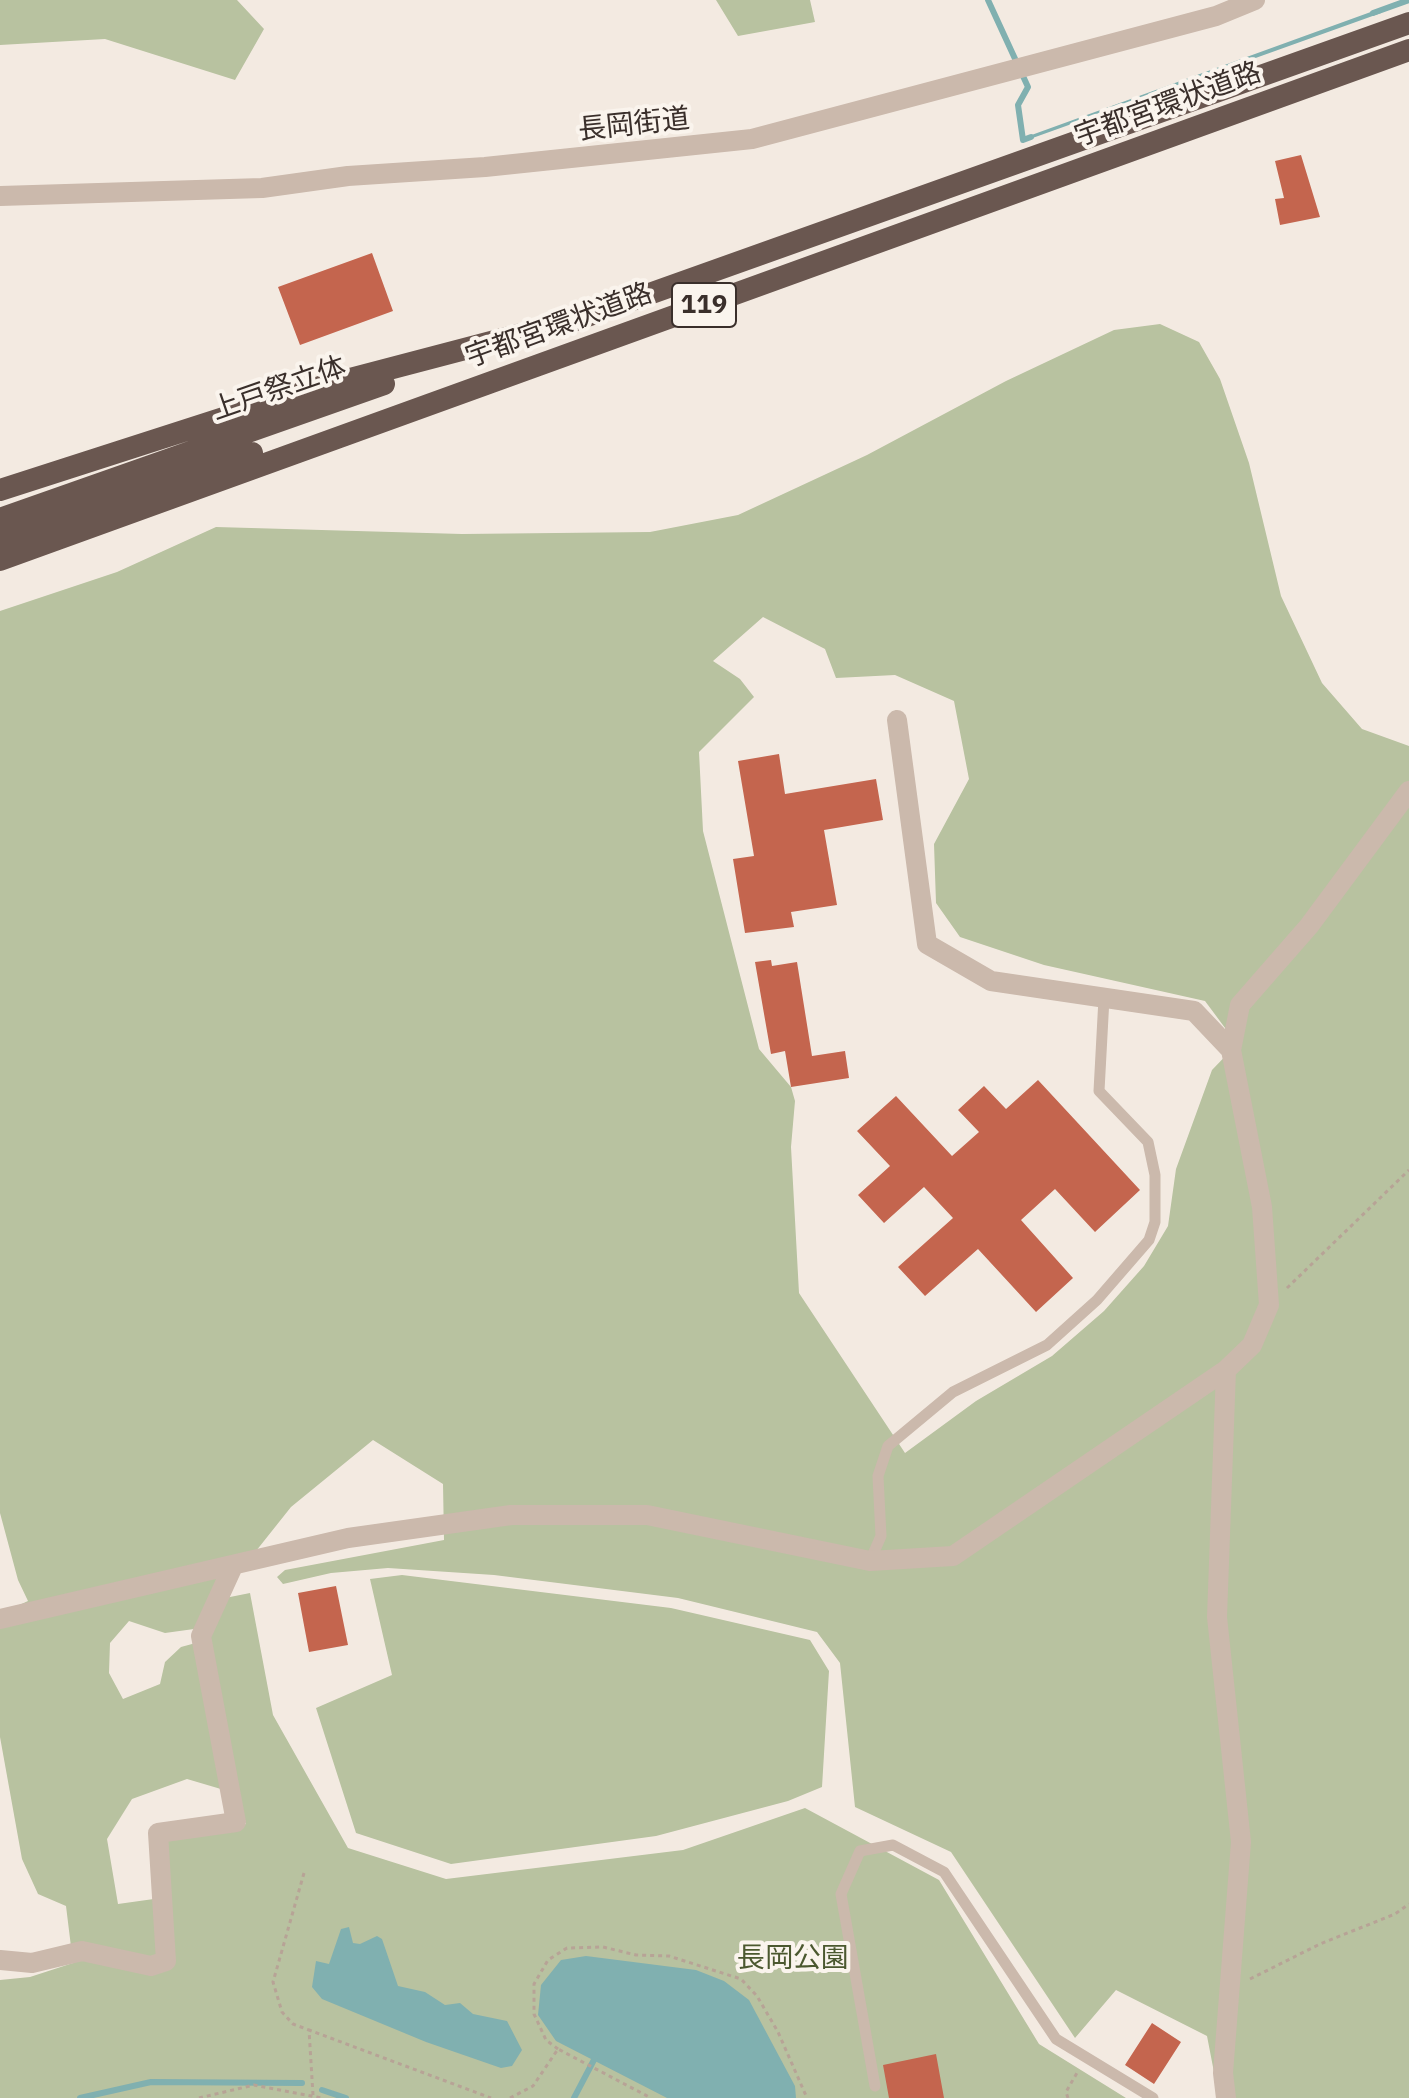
<!DOCTYPE html>
<html>
<head>
<meta charset="utf-8">
<style>
  body { margin:0 }
  canvas { display:block; background:#f3eae1 }
</style>
</head>
<body>
<canvas width="1409" height="2098"></canvas>
<script>
const g = document.querySelector('canvas').getContext('2d');
g.lineJoin = 'round';
function paint(path, color) { g.fillStyle = color; g.fill(path, 'evenodd'); }
const toPath = rows => new Path2D(rows.map(r => 'M' + r).join(''));
function trace(path, color, width, dash) { g.strokeStyle = color; g.lineWidth = width; g.lineCap = dash ? 'butt' : 'round'; g.setLineDash(dash || []); g.stroke(path); }
function write(font, color, halo, rows, align = 'center') {
  g.font = font + ' "IBM Plex Sans","Noto Sans JP",sans-serif'; g.lineWidth = 8; g.setLineDash([]); g.textBaseline = 'middle'; g.strokeStyle = halo; g.fillStyle = color; for (const [text, x, y, turn = 0] of rows) {
    g.save(); g.translate(x, y); g.rotate((+turn || 0) * Math.PI / 180); g.textAlign = isNaN(turn) ? turn : align; if (halo) g.strokeText(text, 0, 0); g.fillText(text, 0, 0); g.restore();
  }
}
paint(toPath([
  [0,0,237,0,264,29,235,80,105,39,0,45],
  [716,0,810,0,815,22,738,36],
  [1160,324,1199,342,1220,379,1249,463,1281,596,1322,683,1362,729,1409,746,1409,2098,1219,2098,1207,2036,1116,1990,1075,2038,951,1852,855,1807,840,1663,817,1632,678,1598,494,1575,388,1568,331,1573,283,1584,277,1577,285,1570,444,1540,443,1484,373,1440,291,1507,194,1629,165,1633,129,1621,110,1643,109,1673,123,1699,160,1684,165,1662,181,1647,203,1641,231,1792,187,1779,132,1799,107,1839,118,1904,168,1897,168,1840,246,1824,205,1643,225,1598,250,1593,273,1715,348,1848,446,1879,683,1850,805,1808,939,1880,1039,2044,1126,2098,0,2098,0,1980,30,1977,73,1963,66,1906,38,1894,22,1859,0,1737,0,1614,28,1601,18,1580,0,1513,0,611,117,572,216,527,462,534,650,532,738,515,867,455,1006,381,1114,330],
  [763,617,825,649,836,678,895,675,954,701,969,779,934,844,936,903,960,937,1044,965,1205,1001,1237,1044,1212,1070,1176,1169,1168,1226,1144,1266,1104,1311,1052,1356,976,1401,905,1453,799,1293,791,1147,795,1101,791,1087,759,1049,703,831,699,752,754,697,740,679,713,661],
  [402,1575,671,1608,810,1640,829,1671,822,1787,788,1801,656,1836,451,1864,356,1833,316,1708,392,1675,370,1579]
]), '#b8c2a0');
paint(toPath([
  [1379,9,1381,13,1027,140,1026,137],
  [349,1927,353,1943,360,1944,377,1936,382,1939,398,1986,425,1992,445,2005,460,2003,473,2014,507,2021,522,2050,512,2066,501,2068,426,2042,322,1999,312,1987,316,1961,329,1964,341,1929],
  [586,1956,696,1970,724,1981,749,2000,795,2086,796,2098,667,2098,556,2041,538,2015,541,1985,561,1960]
]), '#80b0b0');
trace(toPath([
  [988,0,1028,87,1018,105,1023,140,1031,137],
  [1373,13,1409,0],
  [322,2090,346,2098],
  [80,2098,151,2082,302,2083],
  [574,2098,596,2056]
]), '#80b0b0', 6);
paint(toPath([
  [1301,155,1320,217,1280,225,1275,199,1284,198,1275,161],
  [372,253,393,311,300,345,278,287],
  [779,754,785,794,876,779,883,820,824,830,837,905,791,912,794,927,745,933,733,859,754,856,738,761],
  [771,960,772,966,797,962,812,1056,845,1051,849,1078,791,1087,785,1051,771,1054,755,962],
  [1038,1080,1140,1190,1095,1232,1055,1189,1021,1220,1073,1278,1036,1312,978,1249,925,1296,898,1267,953,1218,924,1187,884,1223,858,1195,890,1166,857,1131,896,1096,952,1156,979,1132,958,1110,984,1086,1006,1109],
  [336,1586,348,1645,309,1652,298,1593],
  [1152,2023,1181,2042,1154,2084,1125,2065],
  [936,2054,944,2098,889,2098,883,2065]
]), '#c4654e');
trace(toPath([
  [1287,1288,1409,1170],
  [304,1873,273,1982,282,2012,293,2024,309,2030],
  [1250,1979,1320,1944,1395,1914,1409,1904],
  [558,2049,546,2040,534,2014,534,1984,548,1960,567,1948,603,1947,636,1955,669,1956,741,1979,757,1996,778,2032,807,2098],
  [313,2095,309,2030,491,2098],
  [199,2098,254,2085,322,2098],
  [510,2098,533,2086,558,2049,651,2098],
  [1068,2098,1066,2092,1078,2071]
]), '#b7a396', 3, [4, 4]);
trace(toPath([
  [870,1561,881,1536,878,1476,888,1446,953,1392,1047,1345,1097,1300,1149,1240,1155,1222,1155,1175,1148,1142,1099,1091,1104,998],
  [875,2086,841,1894,860,1851,893,1845,944,1872,1056,2039,1153,2098]
]), '#cbb9ac', 11);
trace(toPath([
  [0,196,262,188,348,176,485,167,752,139,1216,16,1255,0],
  [897,720,927,944,991,981,1194,1011,1231,1050],
  [1226,1370,1217,1617,1241,1842,1223,2073,1226,2098],
  [0,1619,348,1538,511,1515,647,1515,870,1561,953,1556,1226,1370,1252,1345,1269,1305,1262,1207,1231,1050,1240,1005,1309,926,1409,791],
  [0,1960,32,1963,82,1951,151,1966,166,1961,158,1833,236,1822,201,1636,233,1566]
]), '#cbb9ac', 20);
trace(toPath([
  [0,490,320,387,579,319,1409,23],
  [0,519,384,384],
  [0,540,252,453],
  [0,560,1409,50]
]), '#6a5750', 22);
for (const [x, y, w] of [
  [704,305,64]
]) { const box = new Path2D(); box.roundRect(x - w / 2, y - 22, w, 44, 6); g.fillStyle = '#faf4ed'; g.fill(box); trace(box, '#3a2f2b', 2); }
write('bold 26px', '#3a2f2b', null, [
  ["119",704,305]
]);
write('28px', '#3a2f2b', '#faf4ed', [
  ["宇都宮環状道路",1168,105,-20],
  ["長岡街道",634,125,-6],
  ["宇都宮環状道路",559,326,-20],
  ["上戸祭立体",279,389,-19]
]);
write('28px', '#4b582f', '#faf4ed', [
  ["長岡公園",793,1959]
]);
</script>
</body>
</html>
